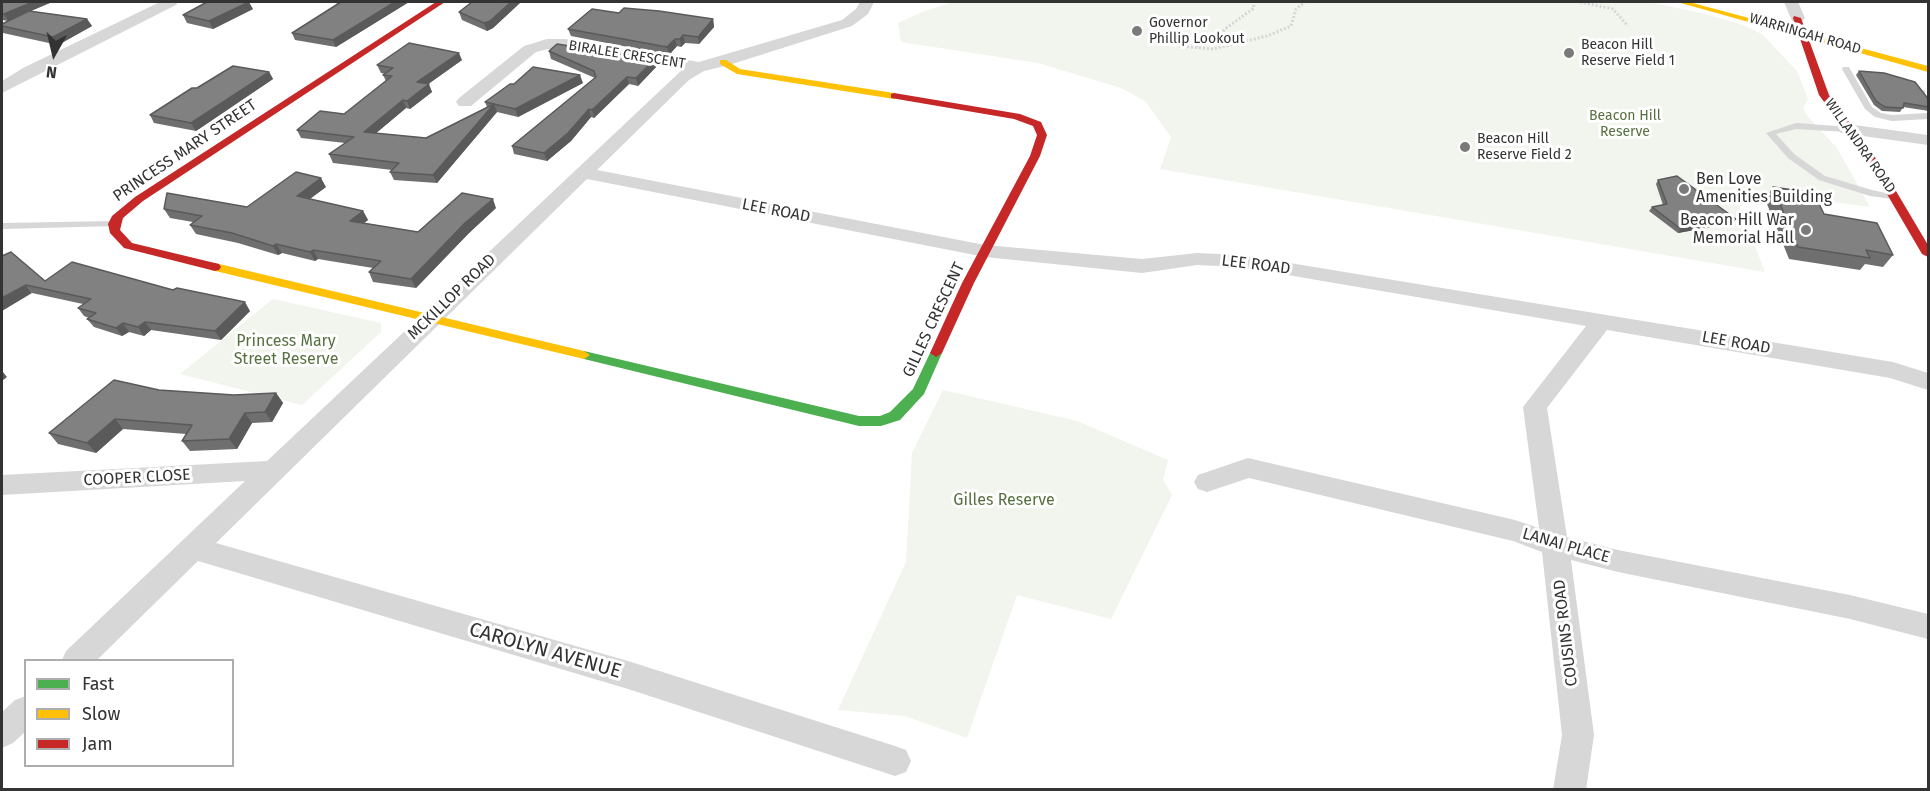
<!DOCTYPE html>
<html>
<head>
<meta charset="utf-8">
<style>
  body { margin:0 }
  #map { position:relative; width:1930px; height:791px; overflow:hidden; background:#fff; font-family:"Fira Sans",sans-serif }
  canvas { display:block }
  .frame { position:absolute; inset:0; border:3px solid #333; pointer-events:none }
  .legend { position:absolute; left:24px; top:659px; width:210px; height:108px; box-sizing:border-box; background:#fff; border:2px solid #adadad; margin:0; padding:8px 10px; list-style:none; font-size:18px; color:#333 }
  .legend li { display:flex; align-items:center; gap:12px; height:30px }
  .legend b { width:30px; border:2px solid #adadad }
  .north { position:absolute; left:24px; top:24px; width:60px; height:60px; -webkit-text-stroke:4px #fff; paint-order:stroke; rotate:188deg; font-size:16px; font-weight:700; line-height:24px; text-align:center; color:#333 }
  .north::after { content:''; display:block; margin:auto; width:21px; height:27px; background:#333; clip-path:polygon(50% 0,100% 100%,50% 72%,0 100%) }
</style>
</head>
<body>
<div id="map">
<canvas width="1930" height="791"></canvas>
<div class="frame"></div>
<ul class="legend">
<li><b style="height:8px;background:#4caf50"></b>Fast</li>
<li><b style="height:8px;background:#ffc107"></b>Slow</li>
<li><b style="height:8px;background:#c62828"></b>Jam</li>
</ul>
<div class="north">N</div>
</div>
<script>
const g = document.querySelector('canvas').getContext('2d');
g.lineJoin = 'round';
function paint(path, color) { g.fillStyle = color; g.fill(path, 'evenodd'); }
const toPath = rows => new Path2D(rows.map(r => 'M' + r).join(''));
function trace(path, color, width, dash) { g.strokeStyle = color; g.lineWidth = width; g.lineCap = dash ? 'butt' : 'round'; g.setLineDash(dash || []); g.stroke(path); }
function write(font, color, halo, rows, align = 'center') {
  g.font = font + ' "Fira Sans",sans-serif'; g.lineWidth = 6; g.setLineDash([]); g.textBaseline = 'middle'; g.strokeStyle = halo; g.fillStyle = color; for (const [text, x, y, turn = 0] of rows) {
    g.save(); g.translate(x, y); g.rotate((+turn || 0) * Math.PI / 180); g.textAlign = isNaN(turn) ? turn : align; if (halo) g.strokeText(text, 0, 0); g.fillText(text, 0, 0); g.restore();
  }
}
paint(toPath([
  [953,2,1649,2,1705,14,1743,25,1762,34,1797,71,1808,99,1803,108,1808,117,1837,148,1870,207,1732,188,1765,272,1160,169,1171,137,1145,101,1121,88,1038,63,901,42,898,23,922,12],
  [273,299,381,323,381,332,302,405,180,374],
  [943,390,1077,421,1168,460,1163,480,1172,495,1111,619,1017,595,967,738,905,716,838,710,906,562,912,453]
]), '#f1f5ed');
trace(toPath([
  [1580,2,1613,9,1628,26],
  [1179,46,1213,49,1267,36,1291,26,1296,9,1305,2],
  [1196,46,1216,40,1225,29,1254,8,1253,2],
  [1919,91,1928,92]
]), '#d6d6d6', 3, [2, 2]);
paint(toPath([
  [1843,67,1849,67,1872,107,1881,113,1892,115,1928,113,1928,119,1892,121,1875,117,1865,109,1842,69,1843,67],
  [1796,123,1850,127,1851,129,1847,132,1796,129,1776,134,1794,154,1825,176,1872,190,1899,196,1899,200,1870,196,1819,180,1788,158,1766,133,1796,123],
  [114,221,118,222,118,226,2,229,2,223,114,221]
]), '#d7d7d7');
paint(toPath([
  [160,2,178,2,176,5,2,93,2,81,23,68,160,2],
  [860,2,874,2,868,14,852,26,729,65,704,71,689,80,597,170,985,245,1142,259,1197,253,1241,255,1893,362,1928,373,1928,390,1890,378,1607,330,1547,408,1567,537,1618,550,1850,595,1928,614,1928,639,1850,619,1618,572,1571,560,1594,735,1586,790,1553,790,1562,735,1542,552,1513,541,1249,478,1207,492,1198,489,1194,482,1198,475,1248,458,1515,520,1539,528,1523,407,1586,326,1241,267,1197,265,1142,273,985,257,587,179,216,543,628,661,895,746,906,750,911,761,906,772,895,776,628,689,198,561,97,660,62,660,66,651,245,481,2,495,2,475,267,461,683,69,565,49,548,49,536,52,471,106,459,106,456,102,459,98,524,46,547,39,565,39,699,62,842,20,856,9,860,2],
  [1784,2,1798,2,1805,18,1802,21,1792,21,1784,2],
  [1847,124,1928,135,1928,145,1841,133,1838,129,1841,125,1847,124],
  [26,696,26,731,13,743,2,748,2,712,15,700,26,696]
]), '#d7d7d7');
paint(toPath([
  [936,349,942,353,924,394,900,420,881,426,859,426,584,359,578,355,584,351,859,416,880,416,890,412,913,389,930,353,936,349]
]), '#4caf50');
paint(toPath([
  [1677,2,1689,2,1928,66,1928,72,1677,2],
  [720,60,726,60,740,69,894,93,899,96,894,99,737,74,720,64,720,60],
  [215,263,584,351,590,355,584,359,211,270,209,267,211,264,215,263]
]), '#ffc107');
paint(toPath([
  [436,2,445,2,143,201,123,218,120,230,132,243,219,264,221,267,219,270,215,271,124,248,110,233,108,224,112,216,135,197,436,2],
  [1794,16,1801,18,1829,95,1880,164,1928,245,1928,257,1922,254,1870,165,1819,95,1793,18,1794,16],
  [894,93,1020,114,1041,122,1047,135,1040,156,974,283,942,353,936,357,930,353,962,283,1030,156,1037,135,1033,126,1014,119,891,98,891,94,894,93]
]), '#c62828');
paint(toPath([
  [2,2,52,2,30,11,87,19,92,26,58,45,3,33,2,31,2,24,8,21,2,20],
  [336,2,409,2,336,47,295,40,292,33,337,4],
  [472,2,521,2,493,28,487,31,462,20,459,12],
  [253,9,213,29,187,23,183,15],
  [713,19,714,27,699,44,685,43,681,47,677,46,669,55,571,36,568,29],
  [549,51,656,67,638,86,629,84,594,118,591,117,571,141,547,161,514,154,512,146,595,78,551,59],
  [462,60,428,84,432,92,410,109,406,108,376,133,426,138,487,107,485,102,514,84,583,83,518,117,497,112,437,183,394,180,390,172,392,170,333,163,329,154,345,143,301,138,297,130,344,114,386,81,383,75,385,74,381,73,377,65],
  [1859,71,1929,100,1929,111,1903,107,1900,112,1882,111,1874,105,1856,75],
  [269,72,273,79,196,131,154,123,150,115,197,88],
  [1658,180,1736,219,1733,223,1678,233,1649,211,1652,207,1663,205,1656,184],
  [326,187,310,199,363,211,368,220,364,223,418,232,496,208,469,233,416,288,373,282,369,272,373,268,318,259,315,261,282,253,278,255,238,243,196,234,190,225,193,222,170,218,164,209,247,207],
  [1773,187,1824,214,1893,255,1883,267,1865,264,1860,270,1789,259,1765,199],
  [2,256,45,281,250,311,221,340,151,330,144,336,129,332,122,336,94,327,87,319,89,318,84,316,78,308,83,304,32,293],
  [159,390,234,395,276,393,283,403,272,422,252,423,237,449,190,451,182,441,186,434,123,429,96,453,58,444,49,433]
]), '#6f6f6f');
paint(toPath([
  [33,2,52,2,8,21,4,14],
  [249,2,253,9,213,29,209,21],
  [395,2,409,2,336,47,333,40],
  [511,2,521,2,493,28,487,31,484,23],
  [87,19,92,26,58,45,53,37],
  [713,19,714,27,699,44,698,37],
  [683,35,685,43,681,47,680,39],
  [675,39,677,46,669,55,667,47],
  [459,53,462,60,420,90,417,82],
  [655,59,656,67,638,86,636,78],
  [269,72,273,79,196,131,191,123],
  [580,75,583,83,518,117,515,109],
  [627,77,629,84,594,118,592,110],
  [429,84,432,92,410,109,407,101],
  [403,100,406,108,368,140,364,132],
  [494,104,497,112,437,183,433,175],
  [589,109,591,117,571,141,547,161,544,153],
  [321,178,326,187,301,205,297,196],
  [493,199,496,208,469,233,416,288,411,279,465,223],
  [363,211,368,220,355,230,350,221],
  [1736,219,1733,223,1678,233,1681,229],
  [276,244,282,253,278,255,273,246],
  [313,250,318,259,315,261,310,252],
  [26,285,32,293,2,311,2,298],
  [245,302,250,311,221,340,215,331],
  [145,322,151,330,144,336,138,327],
  [123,323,129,332,122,336,116,328],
  [2,371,7,377,2,381],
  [276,393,283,403,272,422,265,412],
  [245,413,252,423,237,449,229,439],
  [115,419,123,429,96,453,87,443]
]), '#5a5a5a');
const building = toPath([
  [2,2,33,2,4,14,2,14,2,2],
  [207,2,249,2,209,21,183,15,207,2],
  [341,2,395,2,333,40,292,33,341,2],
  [472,2,511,2,490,21,484,23,459,12,472,2],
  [624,8,659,11,713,19,698,37,683,35,680,39,675,39,667,47,568,29,592,9,619,13,624,8],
  [29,11,87,19,53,37,2,26,2,24,29,11],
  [409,43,459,53,417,82,429,84,407,101,403,100,364,132,426,138,494,104,485,102,510,84,514,84,533,67,580,75,515,109,494,104,433,175,390,172,399,163,329,154,354,137,297,130,320,111,344,114,392,76,383,75,393,68,377,65,409,43],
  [557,44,655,59,636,78,627,77,592,110,589,109,568,133,544,153,512,146,596,77,594,71,549,51,557,44],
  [233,66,269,72,191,123,150,115,192,88,197,88,233,66],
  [1859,71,1884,73,1915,82,1929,100,1929,107,1904,103,1903,108,1885,107,1876,101,1859,71],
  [296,172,321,178,297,196,363,211,350,221,418,232,462,193,493,199,465,223,411,279,369,272,381,261,313,250,310,252,276,244,273,246,232,233,190,225,202,216,164,209,167,193,247,207,296,172],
  [1677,176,1736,219,1681,229,1652,207,1667,204,1658,180,1677,176],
  [1773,187,1814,193,1824,214,1877,223,1893,255,1866,250,1870,258,1798,247,1773,187],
  [11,252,45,281,72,262,173,290,177,288,245,302,215,331,145,322,138,327,123,323,116,328,87,319,96,313,78,308,91,299,26,285,2,298,2,256,11,252],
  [114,380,159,390,234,395,276,393,265,412,245,413,229,439,182,441,192,425,115,419,87,443,49,433,114,380]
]);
paint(building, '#818181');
trace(building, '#5a5a5a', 1.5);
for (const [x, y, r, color] of [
  [1137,31,6,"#7a7a7a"],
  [1569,53,6,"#7a7a7a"],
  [1465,147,6,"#7a7a7a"],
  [1684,189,6,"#7a7a7a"],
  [1806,230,6,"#7a7a7a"]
]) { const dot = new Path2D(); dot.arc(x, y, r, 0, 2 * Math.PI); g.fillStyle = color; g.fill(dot); trace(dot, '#fff', 2); }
write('14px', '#333', '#fff', [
  ["Governor",1149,23],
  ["Phillip Lookout",1149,39],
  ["Beacon Hill",1581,45],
  ["Reserve Field 1",1581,61],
  ["Beacon Hill",1477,139],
  ["Reserve Field 2",1477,155]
], 'left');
write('14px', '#333', '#fff', [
  ["WARRINGAH ROAD",1805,34,16],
  ["BIRALEE CRESCENT",627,55,9],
  ["WILLANDRA ROAD",1860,146,55]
]);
write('14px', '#56703f', '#fff', [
  ["Beacon Hill",1625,116],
  ["Reserve",1625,132]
]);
write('16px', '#333', '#fff', [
  ["PRINCESS MARY STREET",185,151,-34],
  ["LEE ROAD",776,211,11],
  ["LEE ROAD",1256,265,7],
  ["MCKILLOP ROAD",452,297,-44],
  ["GILLES CRESCENT",934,320,-65],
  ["LEE ROAD",1736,343,10],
  ["COOPER CLOSE",137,478,-3],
  ["LANAI PLACE",1566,546,16],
  ["COUSINS ROAD",1566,633,-97]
]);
write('16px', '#333', '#fff', [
  ["Ben Love",1696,180],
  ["Amenities Building",1696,198],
  ["Beacon Hill War",1794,221,"right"],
  ["Memorial Hall",1794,239,"right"]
], 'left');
write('16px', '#56703f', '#fff', [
  ["Princess Mary",286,342],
  ["Street Reserve",286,360],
  ["Gilles Reserve",1004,501]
]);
write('20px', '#333', '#fff', [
  ["CAROLYN AVENUE",545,651,16]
]);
</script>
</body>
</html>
